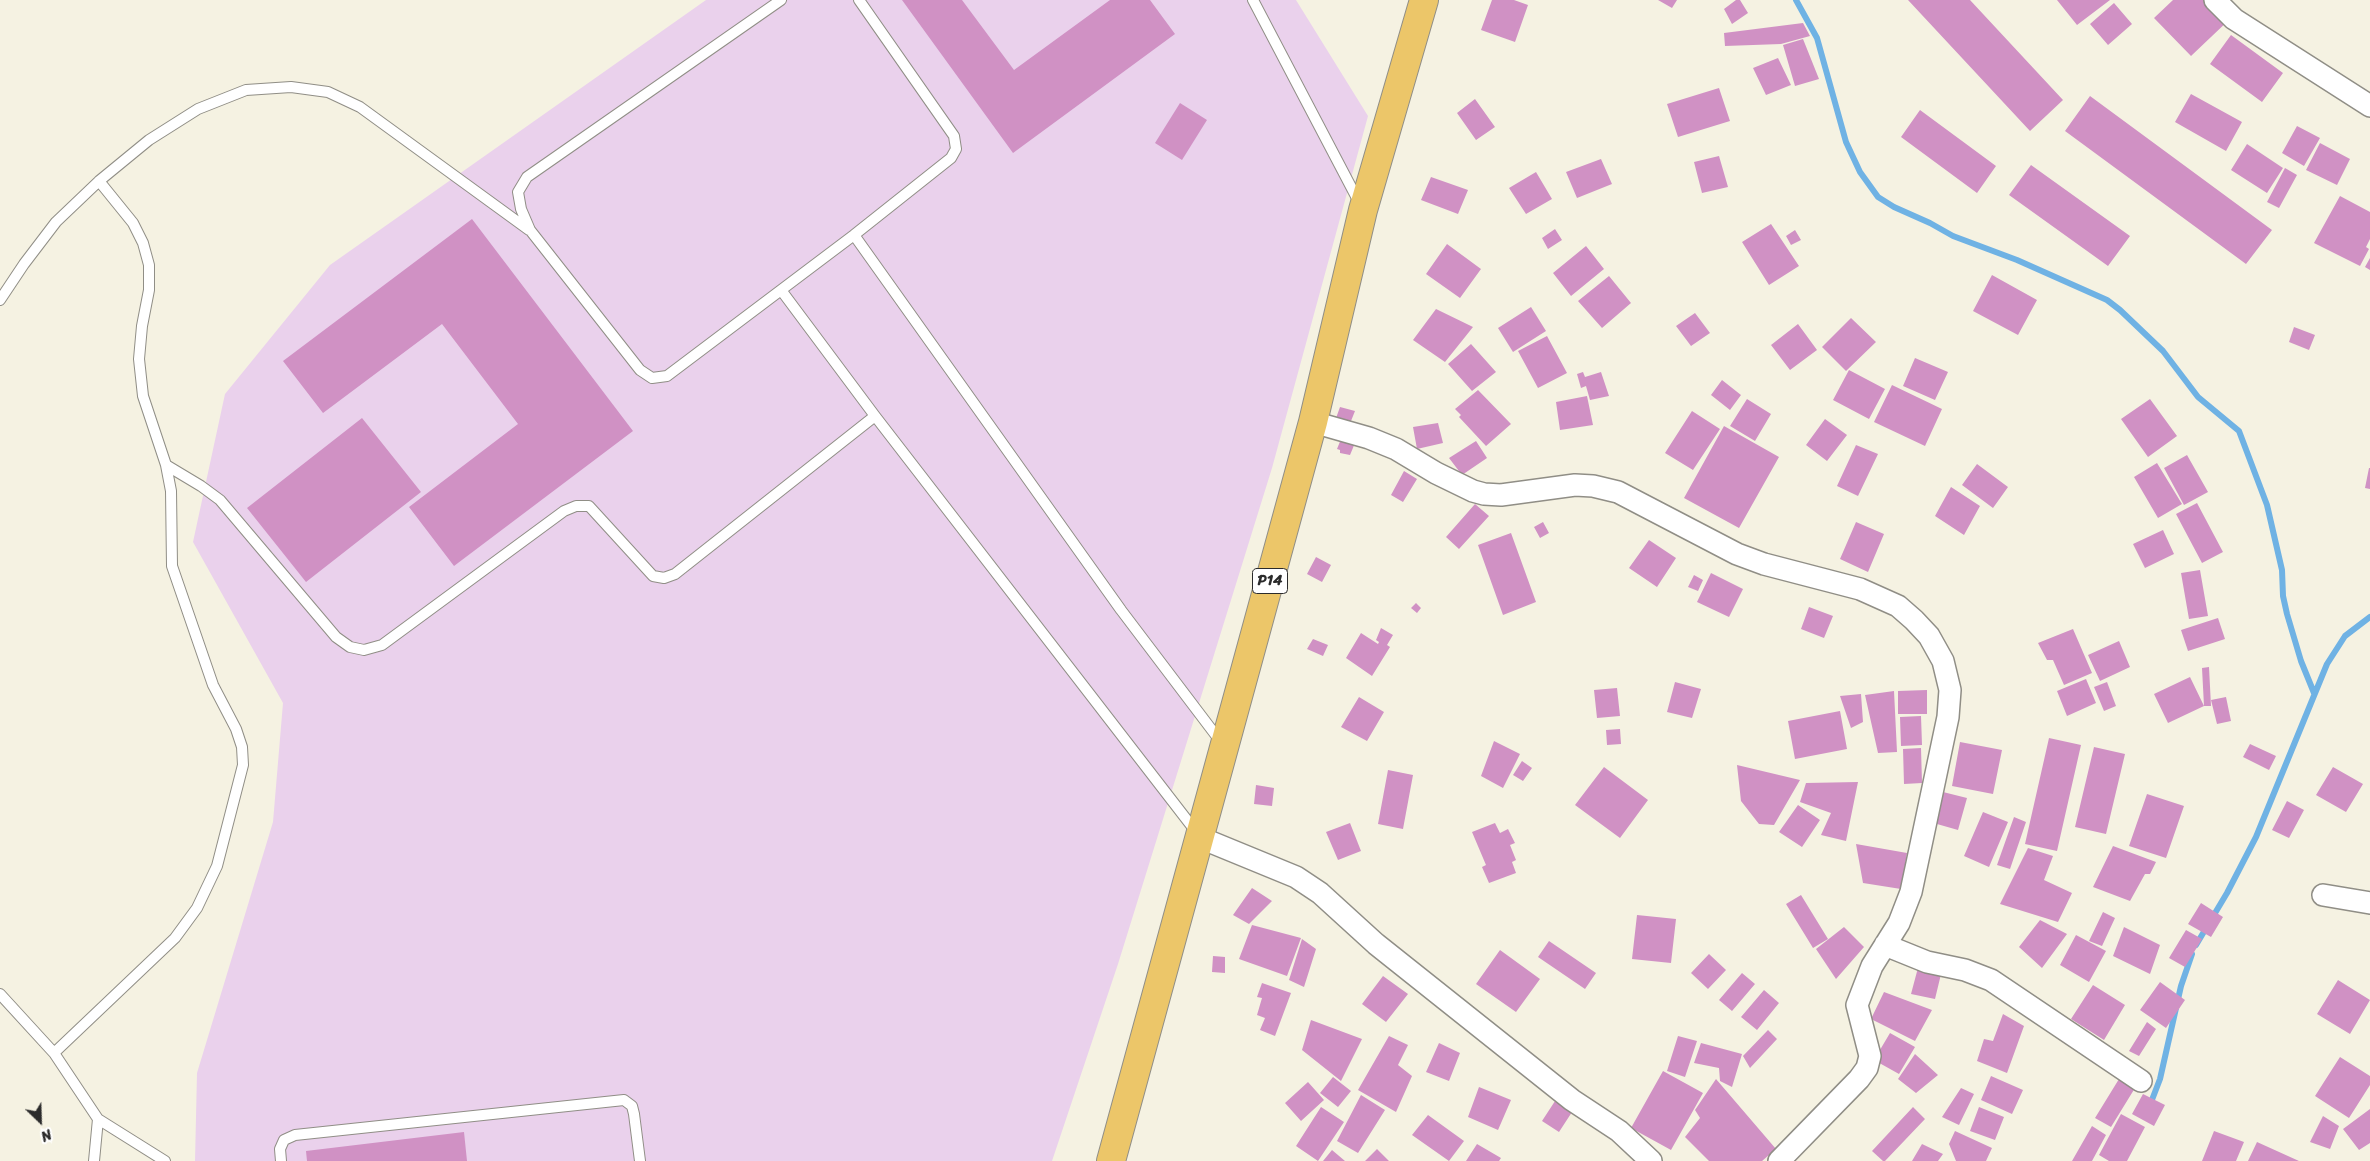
<!DOCTYPE html>
<html>
<head>
<meta charset="utf-8">
<style>
  body { margin:0 }
  #map { position:relative; width:2370px; height:1161px; overflow:hidden; background:#f5f2e2; font-family:Sriracha,sans-serif }
  canvas { display:block }
  .north { position:absolute; left:15px; top:1096px; width:50px; height:50px; -webkit-text-stroke:4px #fff; paint-order:stroke; rotate:156deg; font-size:14px; font-weight:700; line-height:20px; text-align:center; color:#2b2b2b }
  .north::after { content:''; display:block; margin:auto; width:18px; height:22px; background:#2b2b2b; clip-path:polygon(50% 0,100% 100%,50% 72%,0 100%) }
</style>
</head>
<body>
<div id="map">
<canvas width="2370" height="1161"></canvas>
<div class="north">N</div>
</div>
<script>
const g = document.querySelector('canvas').getContext('2d');
g.lineJoin = 'round';
function paint(path, color) { g.fillStyle = color; g.fill(path, 'evenodd'); }
const toPath = rows => new Path2D(rows.map(r => 'M' + r).join(''));
function trace(path, color, width, dash) { g.strokeStyle = color; g.lineWidth = width; g.lineCap = dash ? 'butt' : 'round'; g.setLineDash(dash || []); g.stroke(path); }
function write(font, color, halo, rows, align = 'center') {
  g.font = font + ' Sriracha,sans-serif'; g.lineWidth = 5; g.setLineDash([]); g.textBaseline = 'middle'; g.strokeStyle = halo; g.fillStyle = color; for (const [text, x, y, turn = 0] of rows) {
    g.save(); g.translate(x, y); g.rotate((+turn || 0) * Math.PI / 180); g.textAlign = isNaN(turn) ? turn : align; if (halo) g.strokeText(text, 0, 0); g.fillText(text, 0, 0); g.restore();
  }
}
paint(toPath([
  [706,0,1296,0,1368,116,1272,468,1118,964,1052,1161,195,1161,197,1073,273,822,283,703,193,542,225,394,330,265]
]), '#ead1ec');
trace(toPath([
  [1796,0,1817,38,1846,142,1860,172,1878,197,1894,207,1930,223,1953,236,2017,260,2107,300,2120,310,2163,351,2198,397,2239,431,2267,505,2282,570,2283,596,2287,614,2301,661,2314,693],
  [2196,945,2227,893,2256,837,2327,664,2345,636,2370,617],
  [2150,1105,2160,1079,2181,986,2192,954]
]), '#6fb2e4', 6);
paint(toPath([
  [902,0,962,0,1014,70,1110,0,1150,0,1175,34,1013,153],
  [1492,0,1514,0,1528,5,1515,42,1481,30],
  [1658,0,1677,0,1672,8],
  [1736,0,1740,0,1748,13,1732,24,1724,9],
  [1908,0,1970,0,2063,100,2030,131],
  [2057,0,2110,0,2077,25],
  [2173,0,2214,0,2231,18,2191,56,2154,18],
  [2114,3,2132,24,2108,45,2090,24],
  [1803,23,1810,36,1781,44,1725,46,1724,33],
  [2231,35,2283,73,2262,102,2210,64],
  [1803,39,1819,79,1795,86,1783,45],
  [1778,58,1791,85,1766,95,1753,68],
  [1719,88,1730,121,1678,137,1667,104],
  [2191,94,2242,122,2226,151,2175,122],
  [2090,96,2272,230,2246,264,2065,131],
  [1475,99,1495,127,1476,140,1457,113],
  [1180,103,1207,120,1182,160,1155,143],
  [1920,110,1996,166,1977,193,1901,137],
  [2297,126,2320,138,2304,166,2282,153],
  [2320,143,2350,159,2337,185,2306,170],
  [2247,144,2283,168,2267,193,2231,170],
  [1719,156,1728,187,1702,193,1694,162],
  [1601,159,1612,184,1577,198,1566,172],
  [2031,165,2130,236,2108,266,2009,195],
  [2285,168,2297,175,2279,208,2267,202],
  [1536,172,1552,199,1526,214,1509,188],
  [1431,177,1468,190,1458,214,1421,200],
  [2340,196,2370,212,2370,239,2366,247,2369,249,2360,266,2314,243],
  [472,219,633,431,454,566,409,507,518,424,442,324,323,413,283,361],
  [1771,224,1799,266,1769,285,1742,242],
  [1555,229,1562,240,1548,249,1542,238],
  [1795,230,1801,240,1791,245,1786,236],
  [1447,244,1481,269,1460,298,1426,274],
  [1586,246,1604,269,1571,296,1553,273],
  [2370,258,2370,270,2365,267],
  [1992,275,2037,300,2018,335,1973,311],
  [1609,276,1631,303,1602,328,1578,301],
  [1531,307,1546,331,1513,352,1498,328],
  [1436,309,1473,327,1445,362,1413,340],
  [1695,313,1710,333,1691,346,1676,326],
  [1851,318,1876,342,1846,371,1822,347],
  [1798,324,1817,350,1790,370,1771,345],
  [2294,327,2315,335,2309,350,2289,342],
  [1547,336,1567,373,1538,388,1518,351],
  [1471,344,1496,372,1472,391,1448,364],
  [1915,358,1948,372,1935,400,1903,386],
  [1849,370,1885,389,1869,419,1833,400],
  [1583,372,1585,377,1601,372,1609,396,1590,400,1586,386,1581,388,1577,374],
  [1722,380,1741,395,1730,410,1711,395],
  [1892,385,1942,409,1925,446,1874,422],
  [1478,390,1511,424,1486,446,1459,417,1461,415,1455,409],
  [1587,396,1593,425,1560,430,1556,402],
  [1747,399,1771,414,1755,441,1730,426],
  [2150,399,2177,436,2148,457,2121,419],
  [1340,407,1355,411,1349,426,1335,421],
  [1692,411,1720,429,1693,470,1665,453],
  [362,418,421,492,306,582,247,508],
  [1825,419,1847,435,1827,461,1806,445],
  [1438,423,1443,443,1417,449,1413,427],
  [1724,426,1779,457,1739,528,1684,498],
  [1341,439,1355,443,1350,455,1340,453,1340,450,1337,449],
  [1476,441,1487,458,1462,475,1449,458],
  [1856,445,1878,454,1858,496,1837,486],
  [2187,455,2208,492,2184,505,2164,468],
  [2157,463,2182,504,2158,518,2134,477],
  [1977,464,2008,487,1993,508,1962,485],
  [2369,468,2370,468,2370,489,2365,488],
  [1404,471,1417,479,1403,502,1391,495],
  [1951,487,1980,506,1964,535,1935,516],
  [2197,503,2223,552,2202,563,2176,514],
  [1475,504,1489,516,1459,549,1446,537],
  [1543,522,1549,533,1540,538,1534,527],
  [1856,522,1884,534,1868,572,1840,559],
  [2163,530,2174,554,2145,568,2133,544],
  [1511,533,1536,602,1503,615,1478,545],
  [1649,540,1676,558,1657,587,1629,568],
  [1316,557,1331,565,1322,582,1307,574],
  [2200,570,2208,616,2189,619,2181,573],
  [1711,573,1743,589,1729,617,1697,602],
  [1694,575,1703,580,1698,591,1688,587],
  [1416,603,1421,608,1417,613,1411,608],
  [1809,607,1833,616,1824,638,1801,629],
  [2218,618,2225,639,2188,651,2181,630],
  [1381,628,1393,635,1387,645,1390,647,1372,676,1346,658,1361,633,1378,644,1379,642,1376,640],
  [2073,629,2092,673,2064,685,2053,660,2047,660,2038,643],
  [1313,639,1328,645,1323,656,1307,649],
  [2119,641,2130,667,2100,681,2088,655],
  [2209,667,2211,706,2204,706,2202,668],
  [2190,677,2204,706,2168,723,2154,694],
  [2086,679,2096,703,2067,716,2057,691],
  [1675,682,1701,689,1692,718,1667,712],
  [2107,682,2116,706,2104,711,2094,687],
  [1617,688,1620,716,1597,718,1594,690],
  [1927,690,1927,714,1898,714,1898,691],
  [1894,691,1897,752,1878,753,1865,695],
  [1861,694,1863,722,1851,728,1840,696],
  [1359,697,1384,712,1367,741,1341,727],
  [2226,697,2231,721,2217,724,2211,700],
  [1840,711,1847,749,1795,759,1788,721],
  [1921,716,1922,745,1901,746,1900,717],
  [1620,729,1621,744,1607,745,1606,730],
  [2049,738,2081,745,2057,851,2025,844],
  [1494,741,1520,754,1503,788,1481,776],
  [1960,742,2002,750,1993,794,1952,786],
  [2250,744,2276,756,2269,770,2243,757],
  [2094,747,2125,754,2106,834,2075,827],
  [1921,748,1922,783,1904,784,1903,749],
  [1522,761,1532,768,1523,781,1513,775],
  [1737,765,1800,780,1774,825,1759,824,1741,801],
  [1604,767,1648,800,1620,838,1575,805],
  [2333,767,2363,784,2346,812,2316,795],
  [1388,770,1413,775,1403,829,1378,824],
  [1858,782,1846,841,1821,835,1831,813,1800,802,1806,783],
  [1256,785,1274,788,1272,806,1254,804],
  [1939,791,1967,798,1958,830,1930,822],
  [2147,794,2184,806,2166,858,2129,846],
  [2287,801,2304,810,2289,838,2272,830],
  [1798,805,1820,820,1802,847,1779,832],
  [1983,812,2008,822,1989,867,1964,856],
  [2014,817,2026,822,2010,869,1997,865],
  [1350,823,1361,851,1338,860,1326,832],
  [1495,823,1500,833,1508,829,1515,843,1510,845,1516,860,1512,862,1516,873,1489,883,1482,867,1486,865,1472,832],
  [1856,844,1907,853,1901,889,1863,883],
  [2113,846,2156,862,2150,874,2145,874,2130,901,2093,887],
  [2028,848,2053,856,2044,880,2072,893,2058,922,2000,904],
  [1252,888,1272,901,1249,924,1233,915],
  [1801,895,1828,939,1813,948,1786,904],
  [2201,903,2223,917,2211,937,2188,924],
  [2103,912,2115,918,2102,946,2089,941],
  [1637,915,1676,919,1671,963,1632,959],
  [2040,920,2067,934,2042,968,2019,947],
  [1252,925,1301,938,1287,976,1239,959],
  [1844,927,1864,947,1836,979,1816,949],
  [2124,927,2160,945,2150,974,2113,956],
  [2186,930,2202,939,2185,967,2169,958],
  [2076,935,2106,951,2089,982,2060,965],
  [1302,939,1316,949,1304,987,1289,980],
  [1549,941,1596,973,1585,989,1538,957],
  [1500,950,1540,979,1516,1012,1476,984],
  [1709,954,1726,970,1708,989,1691,973],
  [1213,956,1225,957,1225,973,1212,972],
  [1919,964,1942,970,1935,999,1911,994],
  [1742,973,1755,984,1732,1011,1719,1000],
  [1383,976,1408,994,1386,1022,1362,1004],
  [2338,980,2370,1000,2350,1034,2317,1014],
  [2160,982,2185,1000,2166,1028,2140,1010],
  [1262,983,1291,993,1275,1036,1260,1030,1265,1018,1257,1015,1262,998,1257,997],
  [2093,985,2125,1005,2104,1040,2071,1019],
  [1764,990,1779,1003,1757,1030,1741,1017],
  [1884,992,1932,1010,1915,1041,1871,1019],
  [2003,1014,2024,1026,2007,1073,1977,1061,1984,1039,1993,1041],
  [1311,1020,1362,1039,1341,1081,1302,1050],
  [2147,1022,2156,1029,2139,1056,2129,1051],
  [1768,1030,1777,1039,1750,1068,1743,1056],
  [1890,1033,1915,1047,1899,1074,1874,1060],
  [1389,1036,1408,1045,1398,1065,1412,1076,1396,1112,1358,1090],
  [1678,1036,1697,1041,1685,1077,1667,1071],
  [1439,1043,1460,1053,1449,1081,1426,1072],
  [1701,1043,1742,1054,1732,1087,1720,1081,1719,1068,1694,1063],
  [1915,1054,1938,1075,1916,1093,1898,1079],
  [2340,1057,2370,1076,2370,1085,2349,1118,2315,1096],
  [1663,1071,1703,1093,1671,1150,1631,1128],
  [1991,1076,2023,1090,2012,1114,1981,1100],
  [1333,1077,1351,1091,1338,1107,1320,1093],
  [1716,1079,1776,1149,1762,1161,1709,1161,1685,1137,1700,1118,1695,1110],
  [2119,1079,2135,1088,2111,1127,2095,1118],
  [1308,1082,1324,1100,1301,1121,1285,1103],
  [1479,1087,1511,1100,1498,1130,1468,1117],
  [1961,1088,1974,1094,1959,1125,1942,1117],
  [2143,1094,2165,1105,2154,1126,2132,1114],
  [1361,1095,1385,1110,1358,1153,1337,1141],
  [1557,1098,1574,1109,1559,1132,1542,1121],
  [1321,1107,1344,1122,1318,1161,1296,1146],
  [1913,1107,1925,1119,1885,1161,1883,1161,1872,1151],
  [1979,1107,2004,1117,1995,1140,1970,1131],
  [2370,1109,2370,1143,2359,1150,2343,1129],
  [2121,1114,2145,1127,2127,1161,2109,1161,2099,1155],
  [1428,1115,1464,1141,1449,1161,1412,1135],
  [2323,1116,2339,1126,2330,1149,2310,1142],
  [2092,1126,2106,1135,2092,1161,2072,1161],
  [1955,1131,1992,1148,1986,1161,1956,1161,1949,1144],
  [2214,1131,2244,1142,2236,1161,2202,1161],
  [464,1132,467,1161,307,1161,306,1151],
  [2257,1142,2299,1161,2248,1161],
  [1477,1144,1501,1158,1499,1161,1466,1161],
  [1922,1144,1943,1154,1938,1161,1912,1161],
  [1377,1149,1389,1161,1365,1161],
  [1332,1150,1345,1161,1323,1161]
]), '#d091c4');
const lane = toPath([
  [781,0,527,177,518,192,521,209,530,230,640,370,652,378,667,376,854,235,951,158,956,149,954,136,859,0],
  [1253,0,1360,204],
  [854,235,1121,610,1221,742],
  [781,290,875,416,1197,833],
  [0,300,24,264,56,222,99,181,149,140,198,109,246,90,291,87,328,92,360,107,529,230],
  [166,465,201,486,220,500,336,637,350,647,364,650,382,645,564,511,576,506,589,506,653,576,664,578,675,574,875,416],
  [0,994,54,1053,98,1119,165,1161],
  [54,1053,175,938,197,908,217,866,243,765,242,747,236,729,213,685,172,566,171,491,166,465,143,396,139,359,142,326,149,290,149,265,143,243,133,223,99,181],
  [94,1161,98,1119],
  [281,1161,280,1149,284,1140,295,1135,624,1100,632,1106,634,1114,640,1161]
]);
const street = toPath([
  [2215,0,2234,19,2370,106],
  [1313,422,1369,438,1396,449,1436,473,1473,491,1484,494,1501,495,1575,485,1593,486,1618,492,1737,554,1764,564,1860,589,1898,606,1914,620,1929,636,1943,661,1950,690,1948,717,1911,892,1899,923,1872,966,1857,1005,1870,1056,1867,1068,1859,1079,1779,1161],
  [1201,838,1296,877,1320,893,1376,944,1572,1100,1619,1131,1651,1161],
  [2323,895,2370,903],
  [1885,945,1927,962,1965,970,1991,980,2141,1081]
]);
const primary = toPath([
  [1111,1161,1313,422,1363,210,1424,0]
]);
trace(lane, '#908e86', 12);
trace(street, '#908e86', 24);
trace(primary, '#908e86', 30);
trace(lane, '#fff', 10);
trace(street, '#fff', 21);
trace(primary, '#ecc669', 28);
for (const [x, y, w] of [
  [1270,581,35]
]) { const box = new Path2D(); box.roundRect(x - w / 2, y - 12.5, w, 25, 4); g.fillStyle = '#fff'; g.fill(box); trace(box, '#2b2b2b', 1); }
write('bold 15px', '#2b2b2b', null, [
  ["P14",1270,581]
]);
</script>
</body>
</html>
